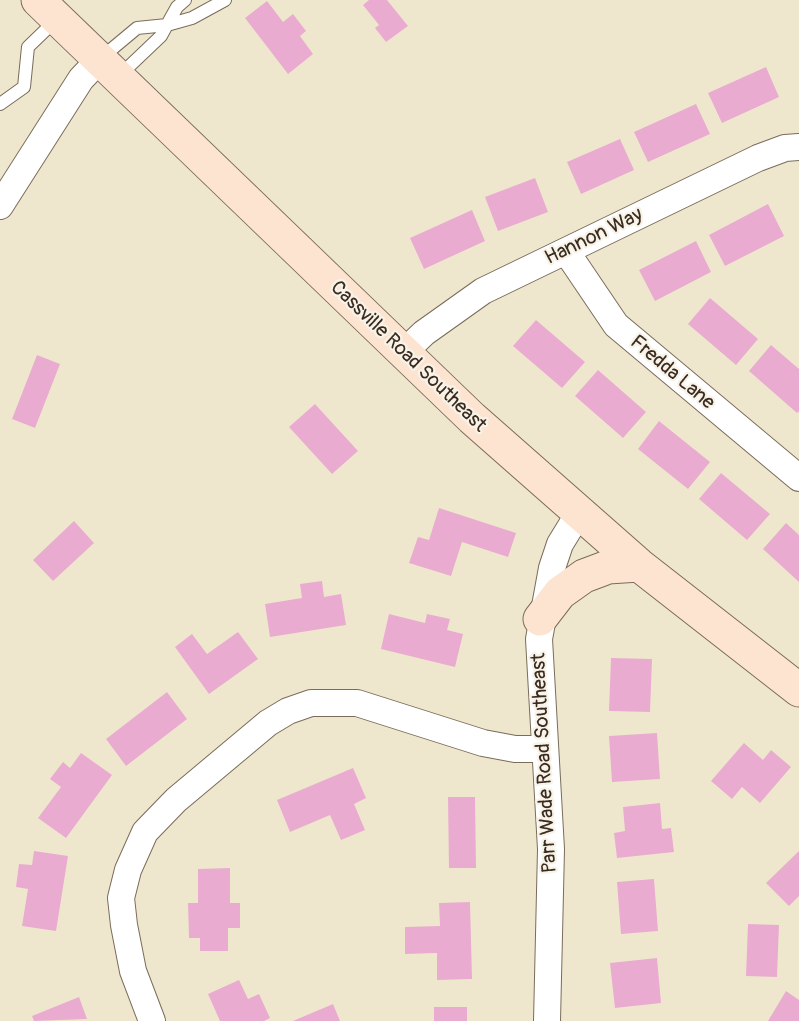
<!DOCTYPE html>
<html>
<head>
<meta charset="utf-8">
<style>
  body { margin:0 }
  canvas { display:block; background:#efe7cd }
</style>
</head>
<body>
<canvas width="799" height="1021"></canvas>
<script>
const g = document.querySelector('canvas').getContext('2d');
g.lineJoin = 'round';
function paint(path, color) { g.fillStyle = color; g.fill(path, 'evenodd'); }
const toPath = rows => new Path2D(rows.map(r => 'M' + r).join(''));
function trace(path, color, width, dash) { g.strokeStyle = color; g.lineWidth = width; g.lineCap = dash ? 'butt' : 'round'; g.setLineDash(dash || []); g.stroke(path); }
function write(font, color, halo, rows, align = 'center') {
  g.font = font + ' Pangolin,sans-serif'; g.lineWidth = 4.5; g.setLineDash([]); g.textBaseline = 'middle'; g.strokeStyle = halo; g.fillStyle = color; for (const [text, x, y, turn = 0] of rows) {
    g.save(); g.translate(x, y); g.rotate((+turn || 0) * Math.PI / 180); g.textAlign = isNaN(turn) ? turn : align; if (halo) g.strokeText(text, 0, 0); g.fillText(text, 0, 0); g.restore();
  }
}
paint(toPath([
  [369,0,387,0,408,26,386,42,375,28,379,25,363,5],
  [267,1,283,22,293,14,306,31,300,36,313,54,288,74,245,18],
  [766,67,779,97,722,123,708,93],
  [696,104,710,134,648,162,634,132],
  [620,139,634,170,581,194,567,162],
  [535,178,548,212,498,231,485,197],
  [768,204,784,236,725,266,709,235],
  [472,210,485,241,424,269,410,238],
  [696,241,711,272,655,301,639,270],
  [710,298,758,339,736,365,688,324],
  [536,320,585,362,562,388,513,346],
  [771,345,799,369,799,411,797,413,749,371],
  [37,355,60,364,35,428,12,419],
  [598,370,646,412,623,438,575,396],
  [315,404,358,451,332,474,289,427],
  [659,421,710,462,688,489,638,449],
  [721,473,770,514,747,540,699,499],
  [439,508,516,533,508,557,462,542,451,576,409,563,418,537,429,540],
  [74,521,94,543,53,581,33,560],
  [786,523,799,535,799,582,763,549],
  [322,581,324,597,341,594,346,625,270,637,265,604,302,598,300,584],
  [389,614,425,623,427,614,450,619,447,630,463,634,455,667,381,649],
  [238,632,258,659,209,694,175,647,192,634,207,654],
  [611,658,652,659,650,712,609,711],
  [167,692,187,719,126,766,106,739],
  [657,733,660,779,612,782,609,736],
  [744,743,763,760,771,750,791,767,760,803,742,787,732,799,711,781],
  [81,753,112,775,66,838,38,818,61,787,50,779,63,762,70,768],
  [353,768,366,798,354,804,365,830,341,840,330,815,290,832,277,800],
  [448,797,475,797,476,868,449,868],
  [660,803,662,829,671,828,674,852,617,858,614,833,625,831,623,807],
  [34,851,68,856,56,931,22,926,28,889,16,887,19,864,32,865],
  [799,851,799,896,789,906,766,883],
  [230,868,230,903,240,903,240,928,228,928,228,951,200,951,200,938,189,938,188,903,198,903,198,869],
  [654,879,658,931,621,934,617,882],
  [470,902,472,979,437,980,437,953,405,954,405,927,440,926,439,903],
  [748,924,779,925,777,977,746,976],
  [657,958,661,1003,615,1008,610,963],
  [239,980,248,999,259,994,270,1018,264,1021,220,1021,208,994],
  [786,991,799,1000,799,1021,768,1021],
  [79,997,87,1019,34,1021,32,1016],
  [333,1004,340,1021,293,1021],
  [434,1007,467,1007,467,1021,434,1021]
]), '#e9acd0');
const lane = toPath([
  [167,25,192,18,225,0],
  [167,25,177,7,185,0],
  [101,58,137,28,167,25,161,36,119,76],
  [0,104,24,87,28,47,57,19]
]);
const street = toPath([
  [0,206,81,79,100,59],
  [566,251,616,325,799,478],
  [403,353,424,333,483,291,758,158,785,148,799,147],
  [152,1021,133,971,124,925,121,898,128,870,145,832,176,800,268,723,288,711,311,703,357,703,483,743,515,749,544,749],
  [547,1021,551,849,539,639,552,568,560,544,579,513]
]);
const secondary = toPath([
  [38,0,472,418,639,565,799,690],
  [540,619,560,593,584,576,608,567,639,565]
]);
trace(lane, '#7a6c5b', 14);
trace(street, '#7a6c5b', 28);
trace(secondary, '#7a6c5b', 35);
trace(lane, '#fff', 12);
trace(street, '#fff', 26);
trace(secondary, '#fde4d1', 33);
write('20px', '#3b2a1e', '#f7f3e8', [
  ["Hannon Way",594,237,-26],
  ["Cassville Road Southeast",408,357,44],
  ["Fredda Lane",672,373,40],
  ["Parr Wade Road Southeast",545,763,-93]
]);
</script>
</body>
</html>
